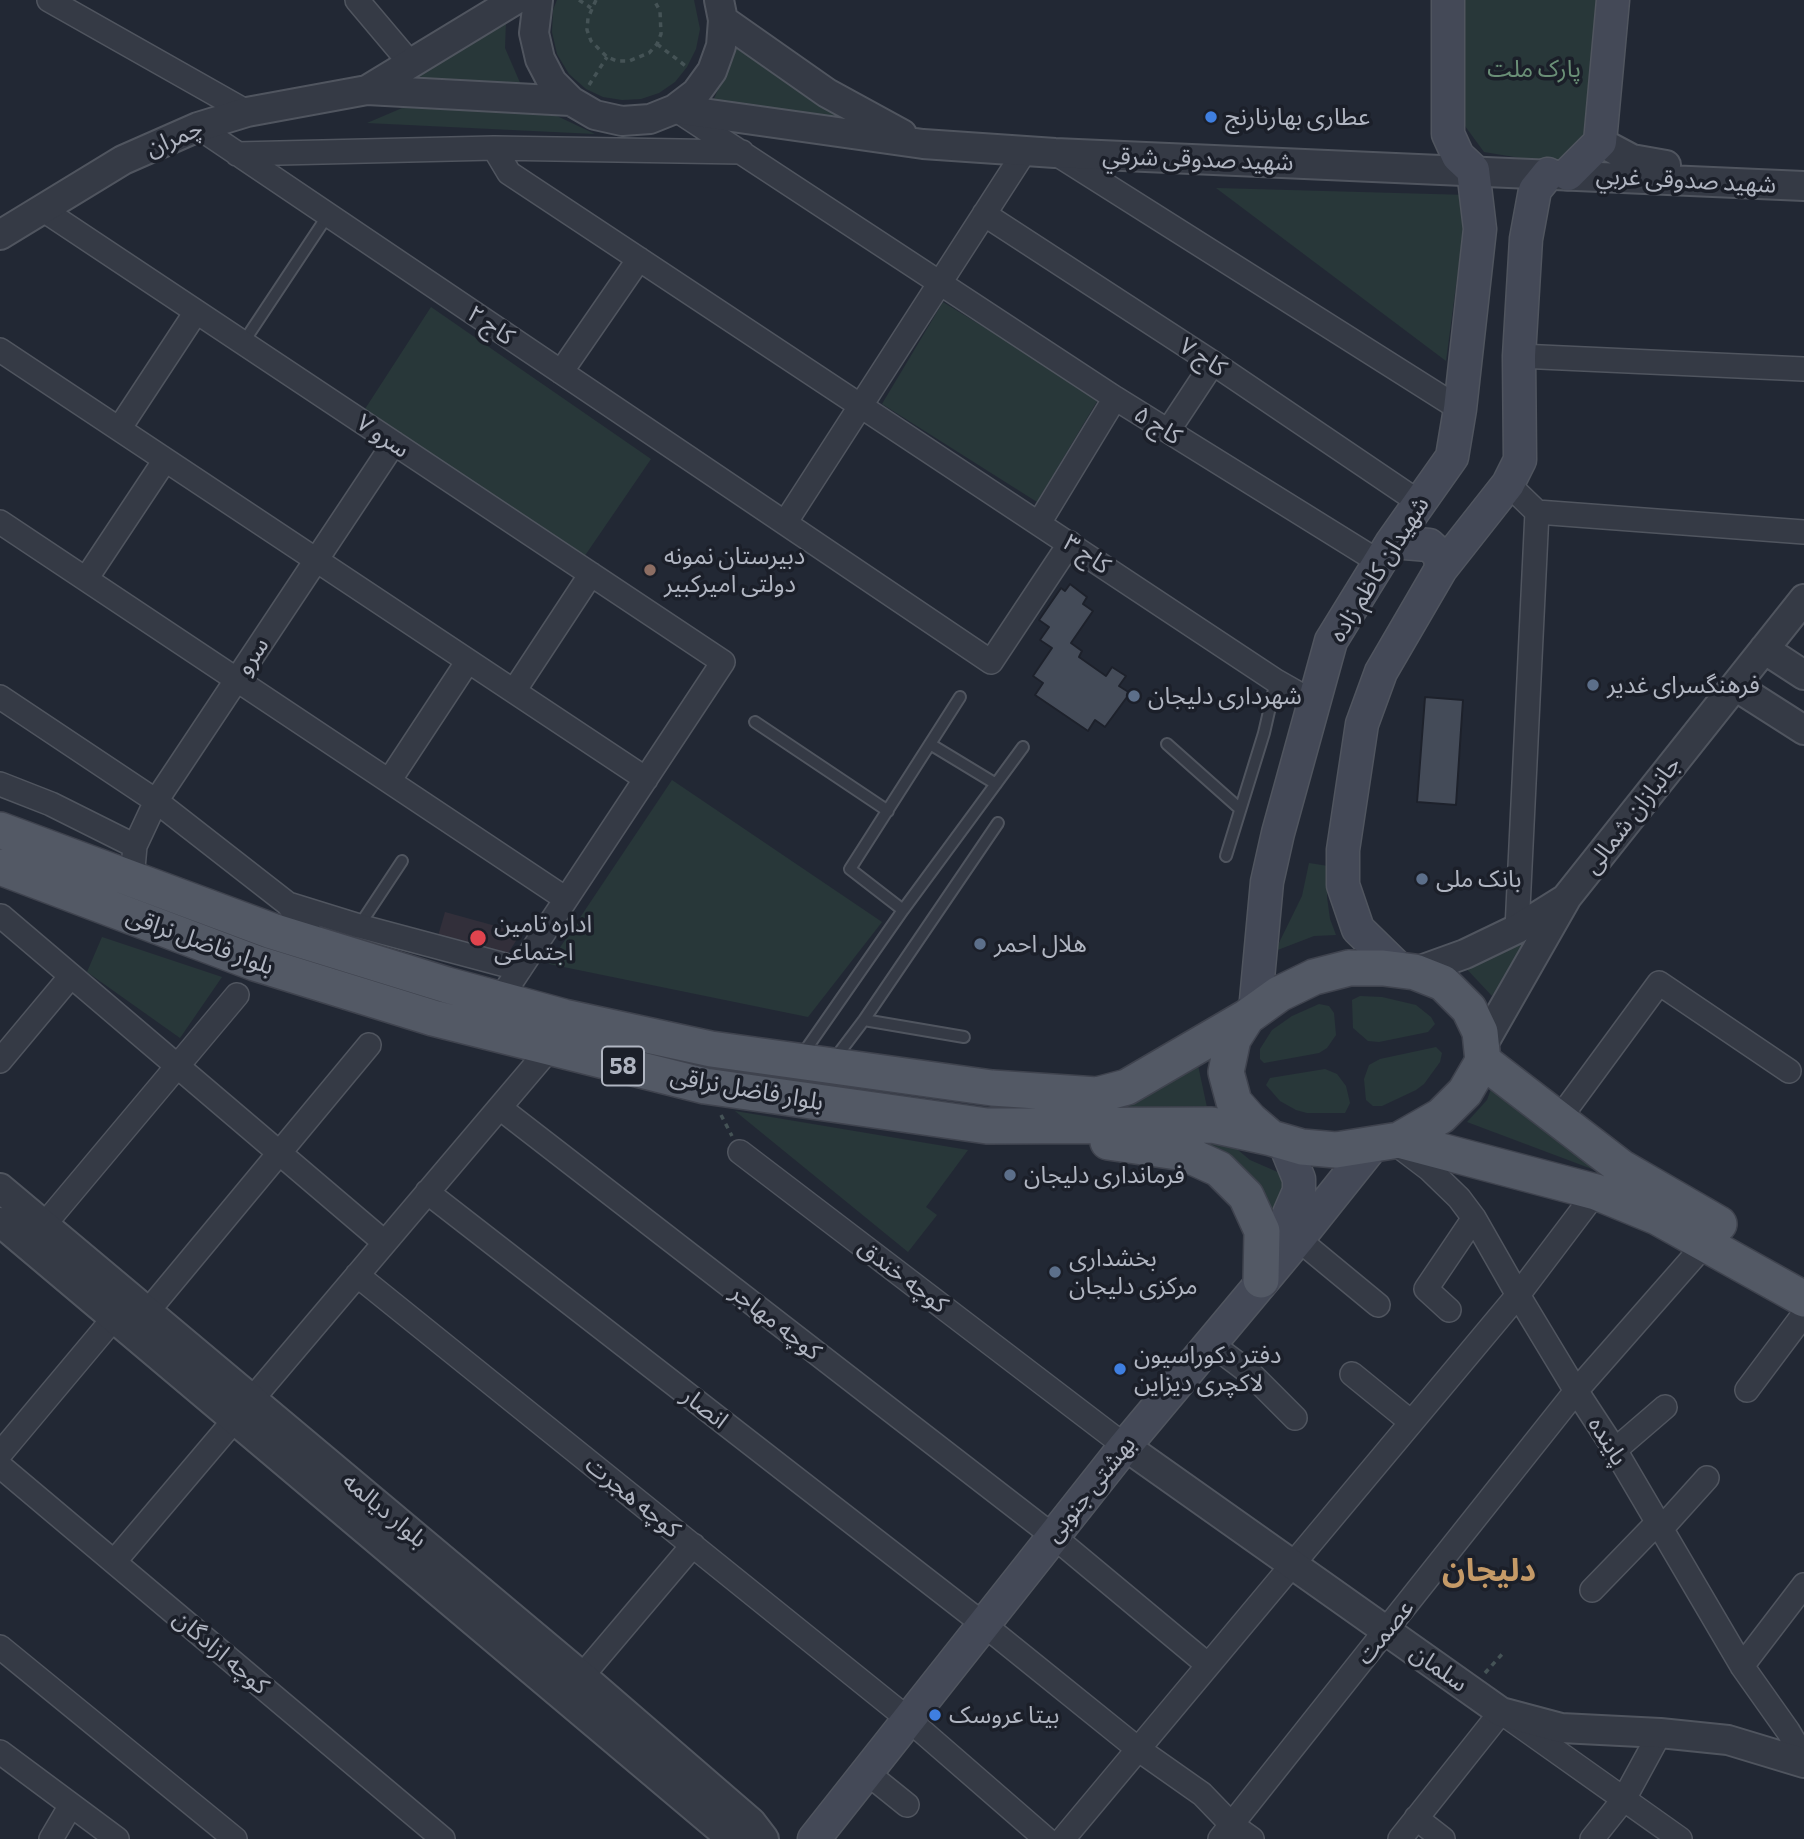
<!DOCTYPE html>
<html>
<head>
<meta charset="utf-8">
<style>
  body { margin:0 }
  canvas { display:block; background:#222834 }
</style>
</head>
<body>
<canvas width="1804" height="1839"></canvas>
<script>
const g = document.querySelector('canvas').getContext('2d');
g.lineJoin = 'round';
function paint(path, color) { g.fillStyle = color; g.fill(path, 'evenodd'); }
const toPath = rows => new Path2D(rows.map(r => 'M' + r).join(''));
function trace(path, color, width, dash) { g.strokeStyle = color; g.lineWidth = width; g.lineCap = dash ? 'butt' : 'round'; g.setLineDash(dash || []); g.stroke(path); }
function write(font, color, halo, rows, align = 'center') {
  g.font = font + ' Commissioner,"Noto Sans Arabic",sans-serif'; g.lineWidth = 7; g.setLineDash([]); g.textBaseline = 'middle'; g.strokeStyle = halo; g.fillStyle = color; for (const [text, x, y, turn = 0] of rows) {
    g.save(); g.translate(x, y); g.rotate((+turn || 0) * Math.PI / 180); g.textAlign = isNaN(turn) ? turn : align; if (halo) g.strokeText(text, 0, 0); g.fillText(text, 0, 0); g.restore();
  }
}
paint(toPath([
  [445,912,521,933,503,961,436,943]
]), '#322f3a');
paint(toPath([
  [557,0,694,0,700,29,696,49,687,67,675,82,659,93,641,99,622,100,603,97,586,89,569,74,557,54,552,32,553,10],
  [1465,0,1609,0,1599,135,1563,165,1484,152,1465,126],
  [506,20,505,48,521,85,407,77],
  [736,48,823,105,854,120,713,101],
  [414,103,557,116,595,134,367,123],
  [1216,188,1468,195,1446,361],
  [943,302,1099,398,1037,502,882,404],
  [431,307,651,459,584,557,365,409],
  [672,780,882,922,808,1017,549,964],
  [1309,863,1328,866,1327,897,1330,919,1336,935,1314,936,1275,951,1302,896],
  [1530,936,1492,996,1462,964],
  [102,937,222,977,180,1038,87,972],
  [1360,996,1382,997,1416,1005,1431,1017,1435,1024,1428,1032,1379,1042,1368,1041,1353,1028,1352,1000],
  [1319,1004,1329,1006,1334,1013,1336,1035,1327,1048,1319,1053,1264,1063,1260,1059,1260,1049,1272,1030,1292,1016],
  [1436,1047,1442,1053,1440,1062,1424,1084,1416,1090,1382,1106,1373,1106,1366,1100,1364,1079,1369,1065,1380,1059],
  [1196,1056,1208,1112,1097,1113],
  [1325,1069,1337,1074,1346,1086,1350,1103,1345,1113,1307,1113,1296,1110,1280,1101,1266,1085,1270,1078],
  [1494,1081,1616,1178,1467,1122,1487,1100],
  [735,1111,968,1150,926,1207,937,1215,908,1252],
  [1221,1136,1250,1160,1289,1177,1268,1233,1213,1148,1201,1139]
]), '#283739');
const building = toPath([
  [1070,584,1087,597,1083,604,1093,611,1071,643,1082,651,1079,657,1106,676,1112,667,1126,676,1119,686,1130,693,1105,727,1095,720,1088,731,1035,695,1043,683,1033,676,1052,648,1040,640,1049,627,1039,620,1061,588,1065,591,1070,584],
  [1425,697,1463,700,1456,805,1417,802,1425,697]
]);
paint(building, '#444b58');
trace(building, '#1d212b', 2);
const service = toPath([
  [243,343,328,215],
  [755,722,888,811],
  [930,744,996,784],
  [1167,744,1239,808],
  [1226,856,1264,733,1276,681],
  [903,910,850,869,960,697],
  [359,926,402,861],
  [864,1020,964,1037],
  [802,1055,903,910,1023,747],
  [833,1061,864,1020,998,823]
]);
const minor = toPath([
  [49,0,247,112],
  [357,0,411,64],
  [678,111,1115,398,1379,562],
  [198,127,991,662,1070,543],
  [494,148,509,173,1276,681,1313,702],
  [1055,153,1460,409],
  [237,154,494,148,742,152],
  [42,209,723,662,500,999],
  [984,214,1213,363,1420,503],
  [0,350,646,779],
  [1519,356,1804,369],
  [561,372,639,259],
  [119,429,196,312],
  [1168,431,1213,363],
  [1508,484,1537,512,1804,532],
  [0,522,566,899],
  [785,523,1025,151],
  [1039,523,1115,398],
  [86,579,165,460],
  [514,691,591,574],
  [0,697,156,801,288,904,319,945],
  [389,781,468,661],
  [0,784,51,804,135,846],
  [132,879,135,846,156,801,394,443],
  [288,904,359,926,520,969],
  [1,916,384,1242],
  [1517,929,1537,512],
  [0,1061,71,976],
  [500,1108,1053,1536,1208,1665],
  [1559,1119,1659,983,1789,1071],
  [1400,1147,1429,1169,1459,1198,1474,1218,1518,1295,1573,1386,1615,1450,1742,1666,1788,1731,1804,1758],
  [740,1152,1125,1446],
  [427,1192,983,1624,1138,1749,1202,1794,1231,1824,1252,1839],
  [44,1225,237,995],
  [1298,1239,1378,1305],
  [357,1275,908,1719,1046,1839],
  [1449,1310,1426,1289,1474,1218],
  [148,1311,369,1045],
  [1210,1343,1250,1373,1295,1418],
  [1352,1374,1411,1422],
  [1747,1390,1804,1314],
  [1615,1450,1665,1407],
  [0,1454,114,1318],
  [0,1466,443,1839],
  [1661,1529,1707,1478],
  [114,1562,550,1048],
  [1592,1590,1657,1523],
  [0,1647,235,1839],
  [1742,1666,1804,1585],
  [582,1676,693,1545],
  [0,1752,117,1839],
  [866,1772,907,1805],
  [1416,1818,1443,1839],
  [51,1839,71,1805],
  [1063,1839,1518,1295,1596,1192],
  [1220,1839,1576,1391,1706,1243],
  [1400,1839,1501,1712,1680,1839],
  [1592,1839,1624,1799,1660,1733]
]);
const tertiary = toPath([
  [538,0,534,33,540,59,552,82,571,101,595,115,622,121,650,119,675,109,696,93,712,71,721,46,723,20,719,0],
  [723,20,827,93,902,134],
  [367,90,515,0],
  [675,109,923,144,1055,153,1804,186],
  [1600,142,1632,159,1666,165],
  [0,235,123,160,198,127,247,112,367,90,571,101],
  [1764,649,1804,675],
  [1735,686,1804,730],
  [1415,972,1465,954,1517,929,1565,899],
  [1482,1046,1567,897,1804,599],
  [0,1188,582,1676,751,1822,764,1839],
  [0,1222,732,1839],
  [1125,1446,1501,1712,1561,1728,1660,1733,1728,1740,1804,1763]
]);
const secondary = toPath([
  [1568,174,1600,142,1613,0],
  [1392,542,1429,545,1440,555,1441,569],
  [1400,970,1358,929,1343,885,1343,850,1362,724,1381,672,1441,569,1508,484,1520,460,1519,356,1526,239,1535,190,1548,174],
  [1255,1011,1267,882,1278,833,1331,641,1392,542,1452,457,1460,409,1480,229,1473,170,1458,156,1448,134,1448,0],
  [1272,1253,1299,1191,1299,1179,1284,1142],
  [814,1839,1125,1446,1298,1239,1373,1145]
]);
const primary = toPath([
  [0,830,272,931,447,985,564,1017,711,1049,992,1088,1097,1095,1127,1087,1247,1017],
  [0,867,255,963,433,1018,705,1086,987,1126,1212,1125,1271,1138],
  [1349,968,1383,968,1415,972,1443,983,1469,1009,1480,1032,1483,1061,1465,1092,1441,1116,1399,1140,1336,1150,1302,1147,1271,1138,1250,1120,1234,1102,1226,1072,1233,1039,1247,1017,1279,994,1314,977,1349,968],
  [1483,1061,1622,1168,1719,1224],
  [1399,1140,1596,1192,1657,1217,1804,1299],
  [1108,1142,1184,1153,1219,1169,1246,1196,1262,1231,1261,1280]
]);
trace(service, '#50555f', 14);
trace(minor, '#50555f', 26);
trace(tertiary, '#50555f', 32);
trace(secondary, '#50555f', 35);
trace(primary, '#3f434e', 38);
trace(toPath([
  [579,0,591,8],
  [596,0,588,18,587,30,591,41,607,57,617,61,629,61,649,53,657,44,661,34,660,11,654,0],
  [657,44,687,67],
  [589,85,607,57],
  [721,1115,732,1136],
  [1485,1673,1504,1652]
]), '#455356', 3.5, [5, 5]);
trace(service, '#353a45', 10);
trace(minor, '#353a45', 23);
trace(tertiary, '#353a45', 28);
trace(secondary, '#444957', 32);
trace(primary, '#535965', 35);
for (const [x, y, r, color] of [
  [1211,117,7,"#3f7fe0"],
  [650,570,7,"#8d6e63"],
  [1593,685,7,"#5c6f8a"],
  [1134,696,7,"#5c6f8a"],
  [1422,879,7,"#5c6f8a"],
  [478,938,9,"#e0444e"],
  [980,944,7,"#5c6f8a"],
  [1010,1175,7,"#5c6f8a"],
  [1055,1272,7,"#5c6f8a"],
  [1120,1369,7,"#3f7fe0"],
  [935,1715,7,"#3f7fe0"]
]) { const dot = new Path2D(); dot.arc(x, y, r, 0, 2 * Math.PI); g.fillStyle = color; g.fill(dot); trace(dot, '#1b1f29', 2.5); }
for (const [x, y, w] of [
  [623,1066,42]
]) { const box = new Path2D(); box.roundRect(x - w / 2, y - 19.5, w, 39, 5); g.fillStyle = '#1b1f29'; g.fill(box); trace(box, '#b0b5c1', 2); }
write('bold 23px', '#b0b5c1', null, [
  ["58",623,1066]
]);
write('24px', '#6a8f77', '#1b1f29', [
  ["پارک ملت",1534,69]
]);
write('24px', '#b0b5c1', '#1b1f29', [
  ["عطاری بهارنارنج",1225,117],
  ["دبیرستان نمونه",664,556],
  ["دولتی امیرکبیر",664,584],
  ["فرهنگسرای غدیر",1607,685],
  ["شهرداری دلیجان",1148,696],
  ["بانک ملی",1436,879],
  ["اداره تامین",494,924],
  ["اجتماعی",494,952],
  ["هلال احمر",994,944],
  ["فرمانداری دلیجان",1024,1175],
  ["بخشداری",1069,1258],
  ["مرکزی دلیجان",1069,1286],
  ["دفتر دکوراسیون",1134,1355],
  ["لاکچری دیزاین",1134,1383],
  ["بیتا عروسک",949,1715]
], 'left');
write('24px', '#b0b5c1', '#1b1f29', [
  ["چمران",174,138,-23],
  ["شهید صدوقی شرقي",1198,159,2],
  ["شهید صدوقی غربي",1686,180,3],
  ["کاج ۲",491,325,34],
  ["کاج ۷",1203,357,33],
  ["کاج ۵",1158,425,32],
  ["سرو ۷",383,436,34],
  ["کاج ۳",1087,554,34],
  ["شهیدان کاظم زاده",1379,569,-58],
  ["سرو",252,656,-56],
  ["جانبازان شمالی",1632,815,-52],
  ["بلوار فاضل نراقی",200,941,20],
  ["بلوار فاضل نراقی",747,1089,10],
  ["کوچه خندق",903,1276,37],
  ["کوچه مهاجر",776,1322,38],
  ["انصار",705,1408,38],
  ["پاینده",1608,1441,58],
  ["بهشتی جنوبی",1090,1489,-51],
  ["کوچه هجرت",633,1497,39],
  ["بلوار دیالمه",385,1510,40],
  ["عصمت",1385,1632,-51],
  ["کوچه ازادگان",221,1652,40],
  ["سلمان",1439,1668,35]
]);
write('bold 32px', '#c59a67', '#1b1f29', [
  ["دلیجان",1489,1570]
]);
</script>
</body>
</html>
